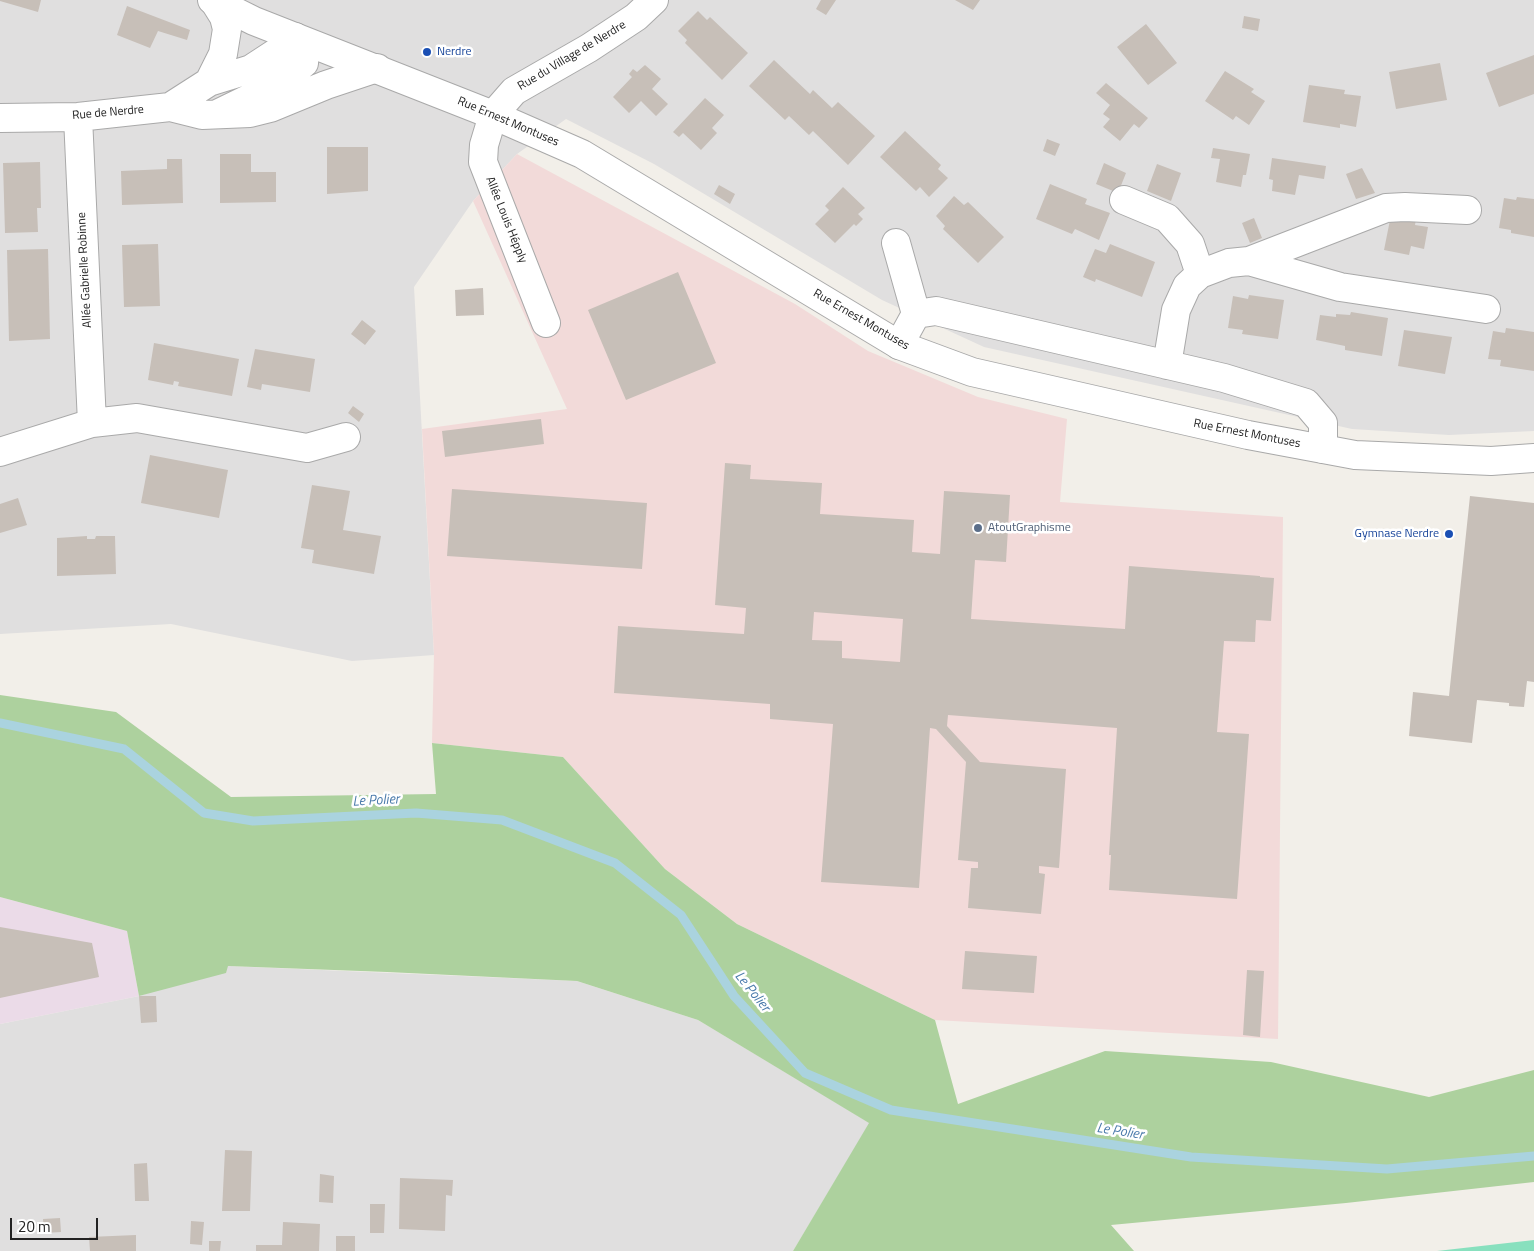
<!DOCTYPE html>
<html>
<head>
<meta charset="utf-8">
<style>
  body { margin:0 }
  #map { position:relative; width:1534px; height:1251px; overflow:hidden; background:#f2efe9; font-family:"Titillium Web",sans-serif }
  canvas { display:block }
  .scale { position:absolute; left:10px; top:1218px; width:88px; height:22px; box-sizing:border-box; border:2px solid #222; border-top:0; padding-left:6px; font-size:15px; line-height:18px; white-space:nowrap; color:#222; -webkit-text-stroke:4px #fff; paint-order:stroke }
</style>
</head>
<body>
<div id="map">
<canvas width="1534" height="1251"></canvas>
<div class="scale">20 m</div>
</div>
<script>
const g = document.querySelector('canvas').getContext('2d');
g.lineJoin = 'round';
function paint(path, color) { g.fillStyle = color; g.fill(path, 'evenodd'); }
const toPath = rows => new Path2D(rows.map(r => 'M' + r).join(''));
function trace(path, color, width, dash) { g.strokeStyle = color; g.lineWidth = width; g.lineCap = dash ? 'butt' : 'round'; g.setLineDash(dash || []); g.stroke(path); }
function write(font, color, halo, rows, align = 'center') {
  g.font = font + ' "Titillium Web",sans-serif'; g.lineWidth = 5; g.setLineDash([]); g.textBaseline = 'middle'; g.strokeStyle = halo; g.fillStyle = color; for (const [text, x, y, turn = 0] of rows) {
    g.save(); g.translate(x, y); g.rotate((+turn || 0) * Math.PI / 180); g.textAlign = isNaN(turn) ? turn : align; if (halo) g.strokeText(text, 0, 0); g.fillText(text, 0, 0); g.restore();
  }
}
paint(toPath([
  [0,0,1534,0,1534,431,1449,435,1352,429,984,347,882,300,654,164,566,119,517,154,473,201,414,287,434,655,352,661,171,624,0,634],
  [228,966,577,981,698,1020,870,1123,793,1251,0,1251,0,1024,139,996]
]), '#e0dfdf');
paint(toPath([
  [517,154,795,304,868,351,978,397,1067,419,1060,502,1283,517,1278,1039,935,1020,737,924,665,869,563,757,432,743,434,654,422,429,567,409,473,201]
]), '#f2dad9');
paint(toPath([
  [0,897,127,931,139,996,0,1024]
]), '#ebdbe8');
paint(toPath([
  [0,695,116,712,231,797,436,794,432,743,563,757,665,869,737,924,935,1020,958,1104,1105,1051,1271,1062,1429,1097,1534,1070,1534,1182,1346,1203,1111,1225,1134,1251,793,1251,869,1123,698,1020,577,981,387,972,228,966,226,973,139,996,127,931,0,897]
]), '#add19e');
paint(toPath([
  [1534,1240,1534,1251,1437,1251]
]), '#88e0be');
trace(toPath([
  [0,723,124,749,204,813,253,821,416,813,502,820,615,863,681,915,734,996,805,1073,891,1110,1191,1157,1387,1169,1534,1156]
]), '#aad3df', 9);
paint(toPath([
  [0,0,41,0,38,12,0,1],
  [821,0,836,0,826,15,816,9],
  [955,0,980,0,973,10],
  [127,6,190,30,187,40,158,31,150,48,117,35],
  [698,11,707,20,710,17,748,53,722,80,685,43,687,40,678,31],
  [1244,16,1260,19,1258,31,1242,28],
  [1146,24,1177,63,1148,85,1117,47],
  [1534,55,1534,94,1499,107,1486,73],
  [774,60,810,94,813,90,832,108,838,102,875,136,848,165,813,131,809,135,789,116,785,120,749,86],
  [1440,63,1447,100,1396,109,1389,72],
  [645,65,661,79,652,89,668,104,656,116,641,101,629,113,613,97,632,77,629,74,633,69,637,72],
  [1225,71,1254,89,1251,92,1265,101,1249,125,1236,116,1233,120,1205,101],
  [1106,83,1148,118,1139,128,1134,124,1120,141,1103,127,1110,119,1103,114,1110,105,1096,93],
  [1309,85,1345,90,1344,94,1361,96,1356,127,1340,124,1340,128,1303,122],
  [705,98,724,115,712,128,717,133,701,150,683,133,679,137,673,132],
  [905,131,941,165,938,169,948,178,929,197,920,187,916,191,880,157],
  [1047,139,1060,144,1055,156,1043,151],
  [327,147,368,147,368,191,327,194],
  [1213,148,1250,154,1246,175,1243,175,1241,187,1216,182,1220,159,1211,158],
  [220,154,251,154,251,172,276,172,276,202,220,203],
  [1272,158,1326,166,1324,179,1299,175,1295,195,1272,191,1273,180,1269,179],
  [167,159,182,159,183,203,122,205,121,171,167,169],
  [40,162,41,208,37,208,38,232,5,233,3,163],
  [1104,163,1126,173,1118,193,1096,184],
  [1157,164,1181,173,1171,201,1147,191],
  [1362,168,1375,193,1356,199,1346,174],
  [1050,184,1087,199,1085,204,1110,213,1099,240,1075,229,1072,234,1036,219],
  [719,185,735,194,730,204,714,194],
  [843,187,865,208,858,214,863,219,856,226,854,224,835,243,815,224,829,210,825,206],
  [954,196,964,205,968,202,1004,237,978,263,943,229,945,226,936,216],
  [1517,197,1534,199,1534,237,1511,233,1511,230,1499,228,1504,198,1516,200],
  [1391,215,1416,219,1415,225,1428,227,1424,249,1411,246,1409,255,1384,250],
  [1254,218,1262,238,1250,243,1242,223],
  [158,244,160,306,124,307,122,245],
  [1110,244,1155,262,1142,297,1096,279,1095,282,1083,277,1095,249,1106,253],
  [48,249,50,339,9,341,7,250],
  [678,272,716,363,626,400,588,310],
  [483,288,484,315,456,316,455,290],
  [1249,295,1284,300,1278,339,1242,334,1243,330,1228,328,1233,296,1248,299],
  [1351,312,1388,318,1382,356,1345,350,1345,346,1316,340,1320,315,1336,317,1336,314,1350,315],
  [362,320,376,331,365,345,351,334],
  [1506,328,1534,332,1534,371,1500,366,1501,360,1488,359,1493,331,1505,333],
  [1404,330,1452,337,1445,374,1398,366],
  [154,343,239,359,232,396,178,386,179,382,174,381,173,385,148,380],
  [255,349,315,359,310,392,262,384,261,390,247,387],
  [353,406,364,414,359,422,348,413],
  [541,419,544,444,445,457,442,431],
  [150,455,228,470,219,518,141,503],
  [725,463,751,465,750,479,822,483,820,514,914,520,912,552,940,554,944,491,1010,495,1006,562,975,560,971,619,1125,629,1129,566,1260,576,1260,577,1274,578,1271,621,1256,620,1255,642,1224,641,1217,732,1249,734,1237,899,1109,890,1111,855,1109,855,1117,728,948,715,947,726,980,762,1066,769,1059,868,1039,866,1039,873,1045,874,1041,914,968,908,971,868,978,868,978,862,958,860,966,762,936,729,930,728,919,888,821,882,833,724,770,719,770,704,614,693,618,626,744,634,746,608,715,605],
  [814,612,903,619,900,662,842,658,842,641,812,640],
  [312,485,350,491,343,530,381,536,374,574,312,563,314,550,301,548],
  [452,489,647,503,642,569,447,556],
  [1470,496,1534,503,1534,682,1527,681,1524,707,1509,706,1509,703,1477,700,1472,743,1409,736,1413,692,1449,696],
  [18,498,27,525,0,533,0,504],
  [87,536,87,539,95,539,96,536,115,536,116,574,57,576,57,538],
  [0,927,92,943,99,977,0,998],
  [965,951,1037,956,1034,993,962,989],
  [1247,970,1264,971,1260,1037,1243,1035],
  [139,996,156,996,157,1022,141,1023],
  [225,1150,252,1151,250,1211,222,1211],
  [147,1163,149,1201,135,1201,134,1164],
  [320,1174,334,1176,333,1203,319,1202],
  [400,1178,453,1180,452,1196,446,1195,445,1231,399,1229],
  [370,1204,385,1204,384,1233,370,1233],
  [60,1218,61,1232,44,1233,43,1219],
  [191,1221,204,1222,202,1245,190,1244],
  [283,1222,320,1224,319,1251,256,1251,256,1245,282,1245],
  [136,1235,136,1251,90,1251,89,1237],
  [336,1236,355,1236,355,1251,336,1251],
  [209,1241,221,1241,220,1251,209,1251]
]), '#c7bfb8');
const minor = toPath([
  [209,82,251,69,277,52,295,37,305,51,304,63,281,83,217,114],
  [170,107,202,115,250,113,270,108,326,85,377,68],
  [0,118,78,117,170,107,209,82,223,54,227,29,224,17,214,1],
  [1124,200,1167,218,1190,244,1200,274],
  [896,243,916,314],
  [1249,261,1386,208,1405,207,1467,210],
  [546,323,483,162,484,145,493,115,514,91,589,48,636,17,654,0],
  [899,345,916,314,936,311,1224,378,1306,403,1323,423,1323,449],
  [1167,365,1176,310,1187,286,1200,274,1229,263,1249,261,1340,287,1486,309],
  [92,423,137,418,307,448,346,437],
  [0,452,92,423,78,117]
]);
const tertiary = toPath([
  [212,0,254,21,493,115,582,154,899,345,972,372,1248,435,1355,455,1491,461,1534,458]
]);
trace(minor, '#a9a9a9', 30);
trace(tertiary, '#a9a9a9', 30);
trace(minor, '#fff', 28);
trace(tertiary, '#fff', 28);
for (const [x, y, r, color] of [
  [427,52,5,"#1a4fb4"],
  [978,528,5,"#5c6f8a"],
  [1449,534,5,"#1a4fb4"]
]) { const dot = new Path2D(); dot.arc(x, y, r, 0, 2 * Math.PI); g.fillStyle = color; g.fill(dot); trace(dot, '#fff', 2); }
write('12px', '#164399', '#fff', [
  ["Nerdre",437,52],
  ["Gymnase Nerdre",1439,534,"right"]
], 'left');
write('12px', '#222', '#fff', [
  ["Rue du Village de Nerdre",572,56,-31],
  ["Rue de Nerdre",108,113,-5],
  ["Rue Ernest Montuses",508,122,23],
  ["Allée Louis Hépply",506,220,68],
  ["Allée Gabrielle Robinne",85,270,-93],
  ["Rue Ernest Montuses",861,320,30],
  ["Rue Ernest Montuses",1247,434,11]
]);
write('12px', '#4e5e75', '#fff', [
  ["AtoutGraphisme",988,528]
], 'left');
write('italic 14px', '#4a7aab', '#fff', [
  ["Le Polier",376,801,-3],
  ["Le Polier",752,992,51],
  ["Le Polier",1120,1132,9]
]);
</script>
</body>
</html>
